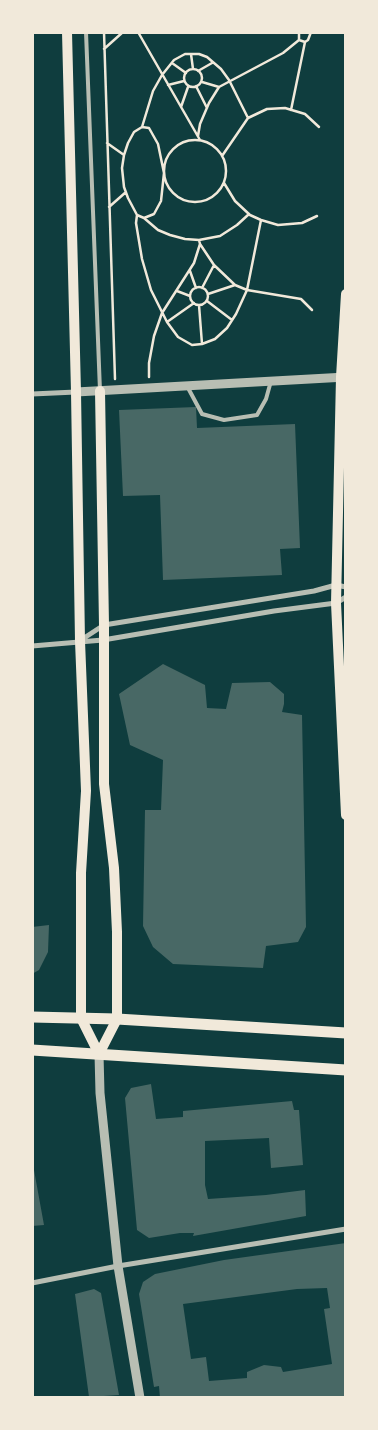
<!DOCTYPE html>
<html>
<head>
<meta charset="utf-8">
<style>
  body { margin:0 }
  #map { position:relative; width:378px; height:1430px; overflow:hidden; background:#0f3d3e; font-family:"Asap Condensed",sans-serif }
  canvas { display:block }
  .frame { position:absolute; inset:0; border:34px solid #f1e9da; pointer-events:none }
</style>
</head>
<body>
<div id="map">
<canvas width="378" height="1430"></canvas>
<div class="frame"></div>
</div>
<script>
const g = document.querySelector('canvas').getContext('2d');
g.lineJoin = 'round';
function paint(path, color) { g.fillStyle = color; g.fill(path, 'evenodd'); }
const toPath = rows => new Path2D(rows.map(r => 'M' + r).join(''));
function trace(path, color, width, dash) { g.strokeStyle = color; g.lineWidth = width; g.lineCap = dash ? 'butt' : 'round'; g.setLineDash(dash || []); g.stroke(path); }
paint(toPath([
  [196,407,197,428,295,424,300,548,280,549,282,575,163,580,160,495,123,496,119,410],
  [163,664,205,685,207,708,226,709,232,683,270,682,284,694,284,704,282,712,302,715,306,927,298,942,266,946,263,968,173,964,153,947,143,926,145,810,161,810,163,760,130,745,119,694],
  [49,925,48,952,39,970,32,974,32,927],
  [151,1084,156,1119,183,1117,183,1111,292,1101,294,1110,299,1110,303,1165,271,1168,269,1138,205,1141,205,1185,208,1199,266,1195,305,1190,306,1216,193,1236,194,1233,180,1233,149,1238,137,1230,125,1098,131,1088],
  [32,1159,44,1225,32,1226],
  [346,1243,346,1398,160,1398,159,1386,154,1387,139,1294,143,1282,155,1274,224,1260],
  [327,1288,330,1308,324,1309,332,1364,283,1372,281,1367,264,1365,247,1372,247,1378,209,1381,206,1357,191,1359,183,1304,297,1289],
  [94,1289,101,1293,119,1395,89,1397,75,1294]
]), '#486865');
trace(toPath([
  [104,32,115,379],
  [138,32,200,140],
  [299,32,299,40,305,42],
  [104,49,123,32],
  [191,54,193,69],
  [172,63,186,73],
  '184 78a9 9 0 1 1 18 0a9 9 0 1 1-18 0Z',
  [198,71,212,63],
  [202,82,219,87],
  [168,85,184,81],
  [196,86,207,108],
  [181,107,188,87],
  [291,110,305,42,308,40,311,32],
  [142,127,149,128,158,144,164,173,161,201,154,214,144,218,137,215,128,198,124,187,122,168,124,155,128,143,134,132,142,127],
  [142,127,153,91,162,75,174,60,185,54,199,54,207,57,221,69,229,80,248,118],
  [198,136,200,124,209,103,219,87,283,53,299,40],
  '164 171a31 31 0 1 1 62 0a31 31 0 1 1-62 0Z',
  [107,143,124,155],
  [222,156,248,118,267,109,285,108,305,114,319,127],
  [224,183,235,201,250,215,261,220,278,225,302,223,317,216],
  [109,207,126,192],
  [137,215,136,223,142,259,151,290,167,322,178,337,192,345,202,344,215,339,227,328,236,314,247,290,261,220],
  [144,218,158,230,170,235,185,239,199,240,220,236,237,225,249,214],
  [200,244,214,265,235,285,247,290,301,299,312,310],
  [190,271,196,288],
  '190 296a9 9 0 1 1 18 0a9 9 0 1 1-18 0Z',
  [202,288,214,265],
  [177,291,190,296],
  [208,294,235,285],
  [207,301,232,320],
  [199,305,202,344],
  [167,322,194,303],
  [149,377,149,363,154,336,162,313,194,263,200,244,199,240]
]), '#f1e9da', 2.5);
trace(toPath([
  [86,32,100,391],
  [187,386,202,414,224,420,257,415,266,399,271,381]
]), '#b8beb3', 4);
trace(toPath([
  [32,394,76,392],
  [81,640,104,625,314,591,336,585,346,587],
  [32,646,103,640,274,611,336,603,346,597],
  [32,1283,118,1266,346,1229]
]), '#b8beb3', 5);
trace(toPath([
  [76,392,346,377],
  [99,1054,100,1093,118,1266,140,1398]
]), '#b8beb3', 9);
trace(toPath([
  [67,32,76,392,80,641,86,791,81,873,81,1018,99,1054],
  [346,294,341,377,336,603,346,815],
  [99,1054,117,1019,117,932,114,868,104,784,104,625,100,391]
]), '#f1e9da', 10);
trace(toPath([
  [32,1017,117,1019,346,1033],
  [32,1050,346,1070]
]), '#f1e9da', 11);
</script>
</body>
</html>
